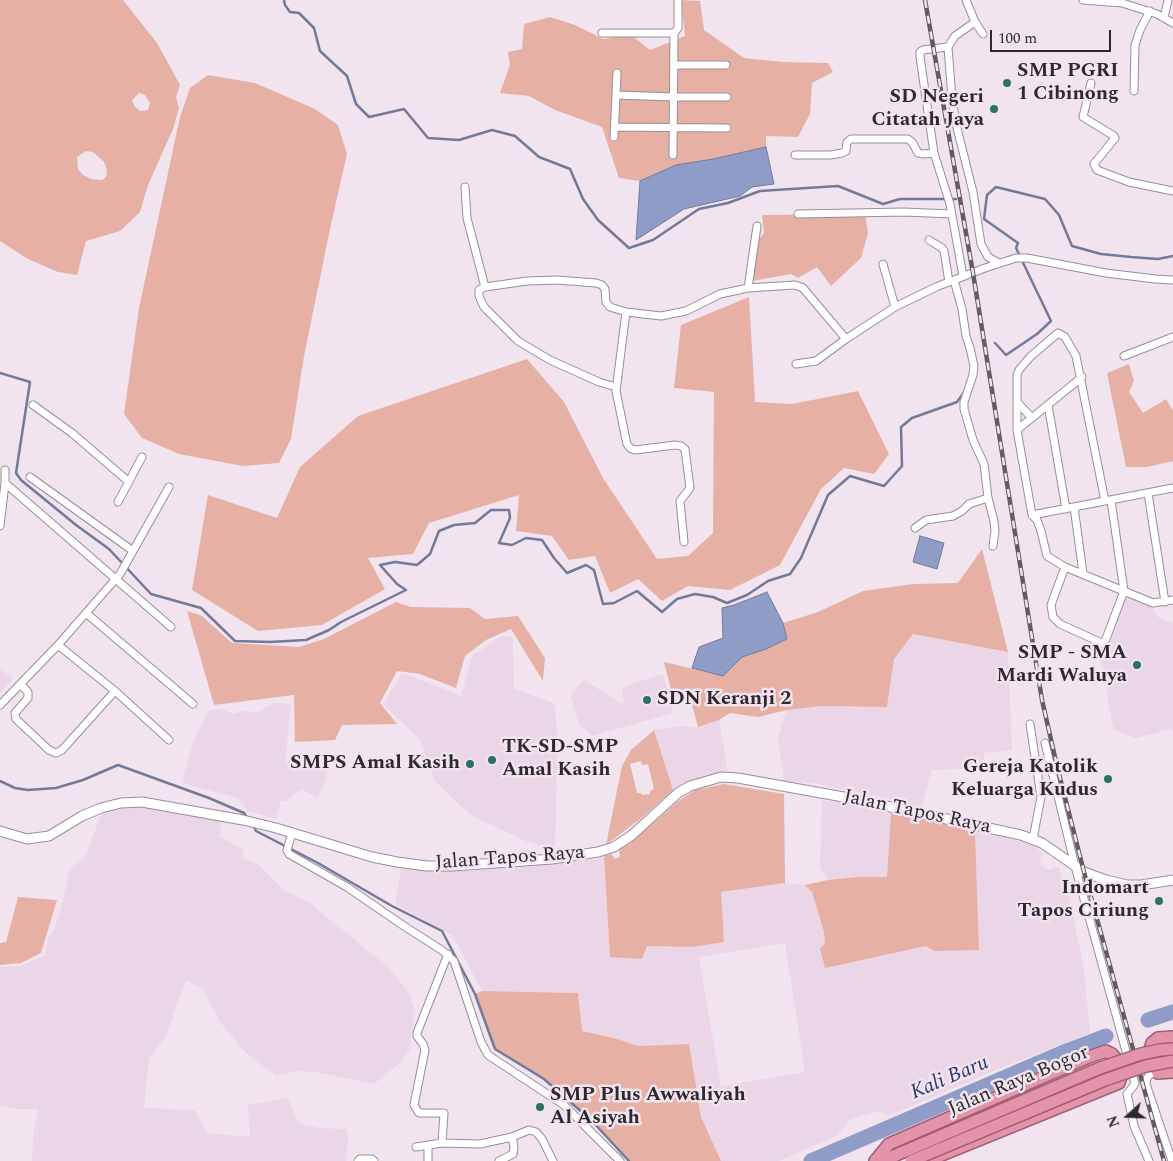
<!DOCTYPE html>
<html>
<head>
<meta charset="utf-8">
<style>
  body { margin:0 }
  #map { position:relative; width:1173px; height:1161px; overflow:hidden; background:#f1e4ef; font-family:Spectral,serif }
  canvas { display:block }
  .north { position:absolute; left:1103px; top:1091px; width:50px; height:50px; -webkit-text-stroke:4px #f1e4ef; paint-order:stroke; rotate:250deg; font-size:14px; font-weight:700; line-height:20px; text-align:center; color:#2e292d }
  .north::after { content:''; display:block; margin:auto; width:18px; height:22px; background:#2e292d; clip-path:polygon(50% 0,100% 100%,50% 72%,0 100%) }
  .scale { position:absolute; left:990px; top:30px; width:121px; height:22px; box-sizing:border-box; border:2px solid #2e292d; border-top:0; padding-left:6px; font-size:15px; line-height:18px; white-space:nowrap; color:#2e292d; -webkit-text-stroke:4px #f1e4ef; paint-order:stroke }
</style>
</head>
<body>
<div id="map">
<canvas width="1173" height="1161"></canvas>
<div class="north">N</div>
<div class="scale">100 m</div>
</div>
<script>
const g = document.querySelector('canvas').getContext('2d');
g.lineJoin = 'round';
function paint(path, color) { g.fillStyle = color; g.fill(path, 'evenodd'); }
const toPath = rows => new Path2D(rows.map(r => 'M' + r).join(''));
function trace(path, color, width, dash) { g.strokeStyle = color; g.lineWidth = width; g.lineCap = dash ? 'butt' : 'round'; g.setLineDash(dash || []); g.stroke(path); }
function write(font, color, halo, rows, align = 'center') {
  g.font = font + ' Spectral,serif'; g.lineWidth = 5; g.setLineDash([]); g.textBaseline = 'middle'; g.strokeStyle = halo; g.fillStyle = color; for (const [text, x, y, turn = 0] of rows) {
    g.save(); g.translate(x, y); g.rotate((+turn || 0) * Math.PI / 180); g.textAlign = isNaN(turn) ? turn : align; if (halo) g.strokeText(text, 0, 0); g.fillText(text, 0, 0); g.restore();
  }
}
paint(toPath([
  [1124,597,1136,599,1150,605,1159,618,1173,624,1173,733,1171,729,1136,738,1114,730,1111,718,1104,670,1099,660,1111,636],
  [913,634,1008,652,1012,750,984,753,985,768,932,770,921,808,907,803,862,793,813,783,784,781,778,738,787,710,821,706,887,707,894,659],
  [501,636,513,637,514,689,554,703,558,737,555,846,544,846,525,841,469,814,434,780,420,740,383,704,402,673,461,696,472,656],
  [0,668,13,679,0,693],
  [663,674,673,713,592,736,579,725,571,695,584,680,624,705,622,689,631,684],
  [274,703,291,704,285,764,327,768,326,780,317,797,301,789,286,801,281,801,276,819,248,811,238,798,182,783,194,739,209,710,223,709,233,714,243,711,258,712],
  [719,720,728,774,684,784,673,790,654,730,680,726,698,727],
  [822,800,868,806,891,813,887,878,857,877,828,880,820,868],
  [131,807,154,808,222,821,219,836,244,850,242,858,258,864,285,891,311,903,323,914,387,966,407,990,414,1007,410,1049,401,1062,374,1084,317,1072,295,1071,276,1076,246,1053,220,1022,203,989,186,980,165,1038,149,1058,144,1108,194,1110,207,1133,250,1137,248,1105,288,1098,298,1123,319,1128,347,1129,348,1141,346,1161,32,1161,33,1135,39,1109,18,1109,0,1106,0,967,20,966,45,956,48,937,54,931,63,900,70,869,85,857,102,812],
  [975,830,1034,845,1042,853,1040,864,1048,870,1058,867,1068,891,1084,969,1090,1033,988,1073,888,1116,879,1111,851,1119,836,1136,779,1161,721,1161,701,1117,688,1044,638,1046,614,1038,581,1031,578,993,482,991,453,936,395,904,401,868,431,871,465,871,598,859,604,856,610,957,646,946,692,947,721,892,785,883,805,885,812,892,824,932,825,944,875,957,926,945,979,950],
  [785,943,805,1072,721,1086,699,957]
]), '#ead6e6');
paint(toPath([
  [0,0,123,0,157,43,180,85,176,97,179,108,173,129,148,185,140,212,120,231,86,241,77,275,58,272,28,259,0,241],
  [139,93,145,95,150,103,148,110,140,111,135,107,132,100],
  [86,151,93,152,104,162,107,170,106,177,102,180,91,179,83,175,78,169,77,157],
  [681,0,700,1,704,30,744,58,783,62,828,63,833,72,812,83,810,114,798,137,766,136,766,147,713,159,676,165,640,181,619,178,602,127,555,110,529,96,500,93,510,65,508,52,522,49,524,24,550,17,575,25,603,39,631,35,650,50,685,36],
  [208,75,255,83,315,109,338,125,347,154,330,229,304,356,291,439,279,463,243,466,179,454,142,438,124,414,139,308,180,117,190,88],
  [865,214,868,233,861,258,831,286,817,267,798,278,791,274,752,281,756,242,764,233,762,215],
  [749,297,755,402,792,404,858,391,889,454,874,474,844,468,821,489,780,565,730,590,688,586,662,601,638,579,610,593,595,556,569,560,552,536,516,531,519,495,429,523,413,554,368,558,385,589,322,625,258,631,192,590,208,495,277,518,300,467,358,416,527,359,564,402,603,478,657,559,688,556,713,533,714,392,674,388,681,325],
  [1129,364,1134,381,1129,392,1143,413,1166,399,1173,411,1173,461,1147,467,1126,467,1107,373],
  [982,549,1008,652,913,634,894,659,887,707,821,706,787,710,758,717,730,713,719,720,698,727,689,694,673,697,664,662,723,676,742,657,766,649,787,639,783,623,818,612,863,591,913,584,958,583],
  [396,602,411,607,470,608,485,619,518,616,545,658,543,681,511,629,486,640,465,656,456,688,420,674,397,671,380,703,397,724,342,725,335,740,295,742,294,695,214,705,187,611,202,616,232,643,299,647,324,639],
  [654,730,673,790,640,819,606,845,622,766,631,750],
  [641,761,642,765,648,764,654,789,650,791,650,794,642,795,641,793,637,793,630,764],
  [724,784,784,794,785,883,721,892,724,942,692,947,647,946,642,959,610,957,604,856,611,854,615,859,618,858,620,856,619,850,634,840,677,802,695,790],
  [891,813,975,830,979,950,934,951,926,946,825,968,820,948,825,944,824,932,812,892,805,885,828,880,857,877,887,877],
  [18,897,57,900,41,953,21,963,0,965,0,943,6,942],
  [482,991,578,993,582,1031,614,1038,638,1046,689,1044,701,1117,721,1161,629,1161,592,1121,544,1080,495,1049,475,994]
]), '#e6b1a4');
const water = toPath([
  [766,147,774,184,752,187,740,196,684,209,636,240,640,181,676,165,713,159,766,147],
  [920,536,944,543,937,569,913,562,920,536],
  [767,592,783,623,787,639,766,649,742,657,723,676,692,668,699,647,723,638,722,608,734,605,767,592]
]);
paint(water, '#8f9cc8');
trace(water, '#727a9a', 1);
trace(toPath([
  [284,0,285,5,290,12,299,13,314,28,320,51,347,76,356,104,369,117,404,109,428,138,459,140,492,130,515,136,539,157,570,169,583,199,598,220,629,248,653,240,699,209,728,203,760,191,838,186,883,204,900,199,956,199],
  [995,343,1006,355,1037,334,1051,321,1016,248,1018,243,984,219,987,195,996,187,1045,199,1059,215,1072,246,1101,254,1131,257,1158,259,1173,256],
  [0,373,30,382,16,473,21,480,76,525,109,549,151,594,201,608,235,641,270,642,306,640,329,630,341,622,406,590,397,584,380,565,395,562,417,565,430,554,439,531,454,525,475,523,491,510,509,510,510,518,499,543,512,545,526,538,542,540,554,558,567,573,586,565,594,570,603,604,614,603,637,591,662,612,677,599,695,594,713,597,727,603,747,595,768,581,790,574,801,558,828,495,850,476,884,486,902,466,901,427,912,418,957,402,965,391],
  [0,781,15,788,28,790,56,788,83,780,118,765,209,798,244,813,248,819],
  [253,825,256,831,318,863,392,906,442,931,475,994,495,1049,544,1079,592,1121,629,1161]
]), '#727a9a', 2.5);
trace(toPath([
  [1148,1020,1173,1012],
  [811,1161,1064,1052,1106,1036]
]), '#8f9cc8', 15);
const minor = toPath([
  [966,0,975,22,983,34],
  [1083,0,1122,3,1157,14,1173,23],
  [1164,18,1168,0],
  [975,22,955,36,948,47,952,99,956,124,973,192,981,244,988,257,999,263],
  [602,33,674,33],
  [948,47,923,50,920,52,920,57,934,153,950,204,963,276],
  [674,65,726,65],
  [1091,83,1083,117,1114,136,1115,138,1094,164,1097,170,1129,182,1173,191],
  [1134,91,1135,45,1140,30,1150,11],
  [616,95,674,97,727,97],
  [615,127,727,128],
  [614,137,617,73],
  [673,155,674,33,678,28,678,0],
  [795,155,831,155,842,153,846,151,847,142,851,139,908,139,912,142,918,153,923,154,934,153],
  [465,187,467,218,485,287],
  [798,214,904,212,952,214],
  [929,240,942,248,944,251,949,282],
  [883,264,895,307],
  [748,288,757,226],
  [626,312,616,391,625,435,627,444,630,448,635,450,675,445,681,446,685,449,690,488,680,501,684,542],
  [1124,356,1173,337],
  [796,364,816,361,846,339],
  [616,387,599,382,550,360,518,341,484,307,479,296,479,290,485,287,527,281,557,280,596,283,602,285,605,289,606,302,610,307,626,312,661,316,686,311,720,294,748,288,795,285,803,288,808,294,846,339,895,307,936,287,985,268,1016,258,1027,258,1106,273,1155,279,1173,280],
  [1017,402,1032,418],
  [33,405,72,433,129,482],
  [1048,405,1066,509],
  [1017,430,1082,377],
  [5,470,5,483,171,627],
  [30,477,133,551],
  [1148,493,1165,602],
  [988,498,994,521,995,531,993,546],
  [1105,501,1076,356,1065,337,1058,333,1030,357,1019,370,1017,375,1017,430,1032,515,1037,520,1041,531,1047,556,1065,567,1153,603,1173,600],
  [118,502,142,457],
  [1074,507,1083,573],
  [1032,515,1173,488],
  [0,526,5,483],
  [915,528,926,520,953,516,962,511,969,504,988,498,984,464,973,440,964,409,964,402,973,375,974,366,970,348,966,336,962,309,954,280],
  [1065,567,1051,605,1053,617,1060,624,1104,644,1124,591,1111,500],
  [86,613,193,704],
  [58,645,115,691,169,740],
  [21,685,28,692,28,698,15,713,16,719,49,750,56,753,62,750,115,691],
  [0,705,58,645,120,574,169,487],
  [1030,724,1041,797,1033,839],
  [1045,743,1075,866,1135,1084,1127,1094,1134,1126,1149,1161],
  [292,833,287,850,289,854,347,887,404,926,443,951,454,961,481,1042,488,1055,564,1105,620,1161],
  [1158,1073,1150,1074,1147,1078,1146,1084,1172,1161],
  [442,1143,444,1113,419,1113,414,1105,425,1050,423,1044,417,1036,417,1033,448,954],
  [428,1145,428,1161],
  [416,1147,442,1143,480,1144,512,1137,529,1130,536,1132,542,1139,553,1161],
  [358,1161,360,1159,372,1159,374,1161],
  [499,1161,513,1154,514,1147,512,1137]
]);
const secondary = toPath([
  [0,831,27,839,49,836,82,816,101,808,121,803,142,802,243,820,276,828,372,857,397,862,427,866,453,866,552,859,598,852,614,847,632,835,678,793,690,786,721,777,738,778,849,798,1021,835,1042,843,1084,872,1106,880,1127,885,1142,885,1173,880]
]);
const trunk = toPath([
  [1173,1037,1158,1038,1152,1043,1150,1049,1152,1059,1158,1073,1173,1072],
  [875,1161,889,1144,1089,1057,1106,1051,1112,1054,1117,1060,1121,1077,1119,1083,927,1161],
  [883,1161,903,1152]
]);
trace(minor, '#998d97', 9);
trace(secondary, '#998d97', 11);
trace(trunk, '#9f5e71', 14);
trace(minor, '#fff', 7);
trace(secondary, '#fff', 9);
trace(trunk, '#e394aa', 11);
const rail = toPath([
  [925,0,973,273,1042,700,1057,766,1084,872,1164,1161]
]);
trace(rail, '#625b61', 4.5);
trace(rail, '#f1e4ef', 2.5, [8]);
const trunkBridge = toPath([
  [903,1152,1100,1068,1141,1054,1160,1050,1173,1049],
  [911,1161,1105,1080,1146,1066,1173,1061]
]);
trace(trunkBridge, '#9f5e71', 14, []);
trace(trunkBridge, '#e394aa', 11);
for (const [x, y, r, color] of [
  [1007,83,5,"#2c7164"],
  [994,109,5,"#2c7164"],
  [1137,665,5,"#2c7164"],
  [647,700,5,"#2c7164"],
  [492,760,5,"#2c7164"],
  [470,764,5,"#2c7164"],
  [1108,779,5,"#2c7164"],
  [1159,901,5,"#2c7164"],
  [540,1107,5,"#2c7164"]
]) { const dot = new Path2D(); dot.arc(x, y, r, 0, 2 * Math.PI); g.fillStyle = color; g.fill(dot); trace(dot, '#f1e4ef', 2); }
write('bold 20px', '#2e292d', '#f1e4ef', [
  ["SMP PGRI",1017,72,"left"],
  ["1 Cibinong",1017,95,"left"],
  ["SD Negeri",984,98],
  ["Citatah Jaya",984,121],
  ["SMP - SMA",1127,654],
  ["Mardi Waluya",1127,677],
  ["SDN Keranji 2",657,700,"left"],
  ["TK-SD-SMP",502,748,"left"],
  ["Amal Kasih",502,771,"left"],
  ["SMPS Amal Kasih",460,764],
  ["Gereja Katolik",1098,768],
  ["Keluarga Kudus",1098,791],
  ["Indomart",1149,889],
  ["Tapos Ciriung",1149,912],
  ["SMP Plus Awwaliyah",550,1096,"left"],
  ["Al Asiyah",550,1119,"left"]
], 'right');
write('20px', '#2e292d', '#f1e4ef', [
  ["Jalan Tapos Raya",917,813,12],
  ["Jalan Tapos Raya",510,859,-4],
  ["Jalan Raya Bogor",1019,1082,-23]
]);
write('italic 21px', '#2d3971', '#f1e4ef', [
  ["Kali Baru",950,1079,-23]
]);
</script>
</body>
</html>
